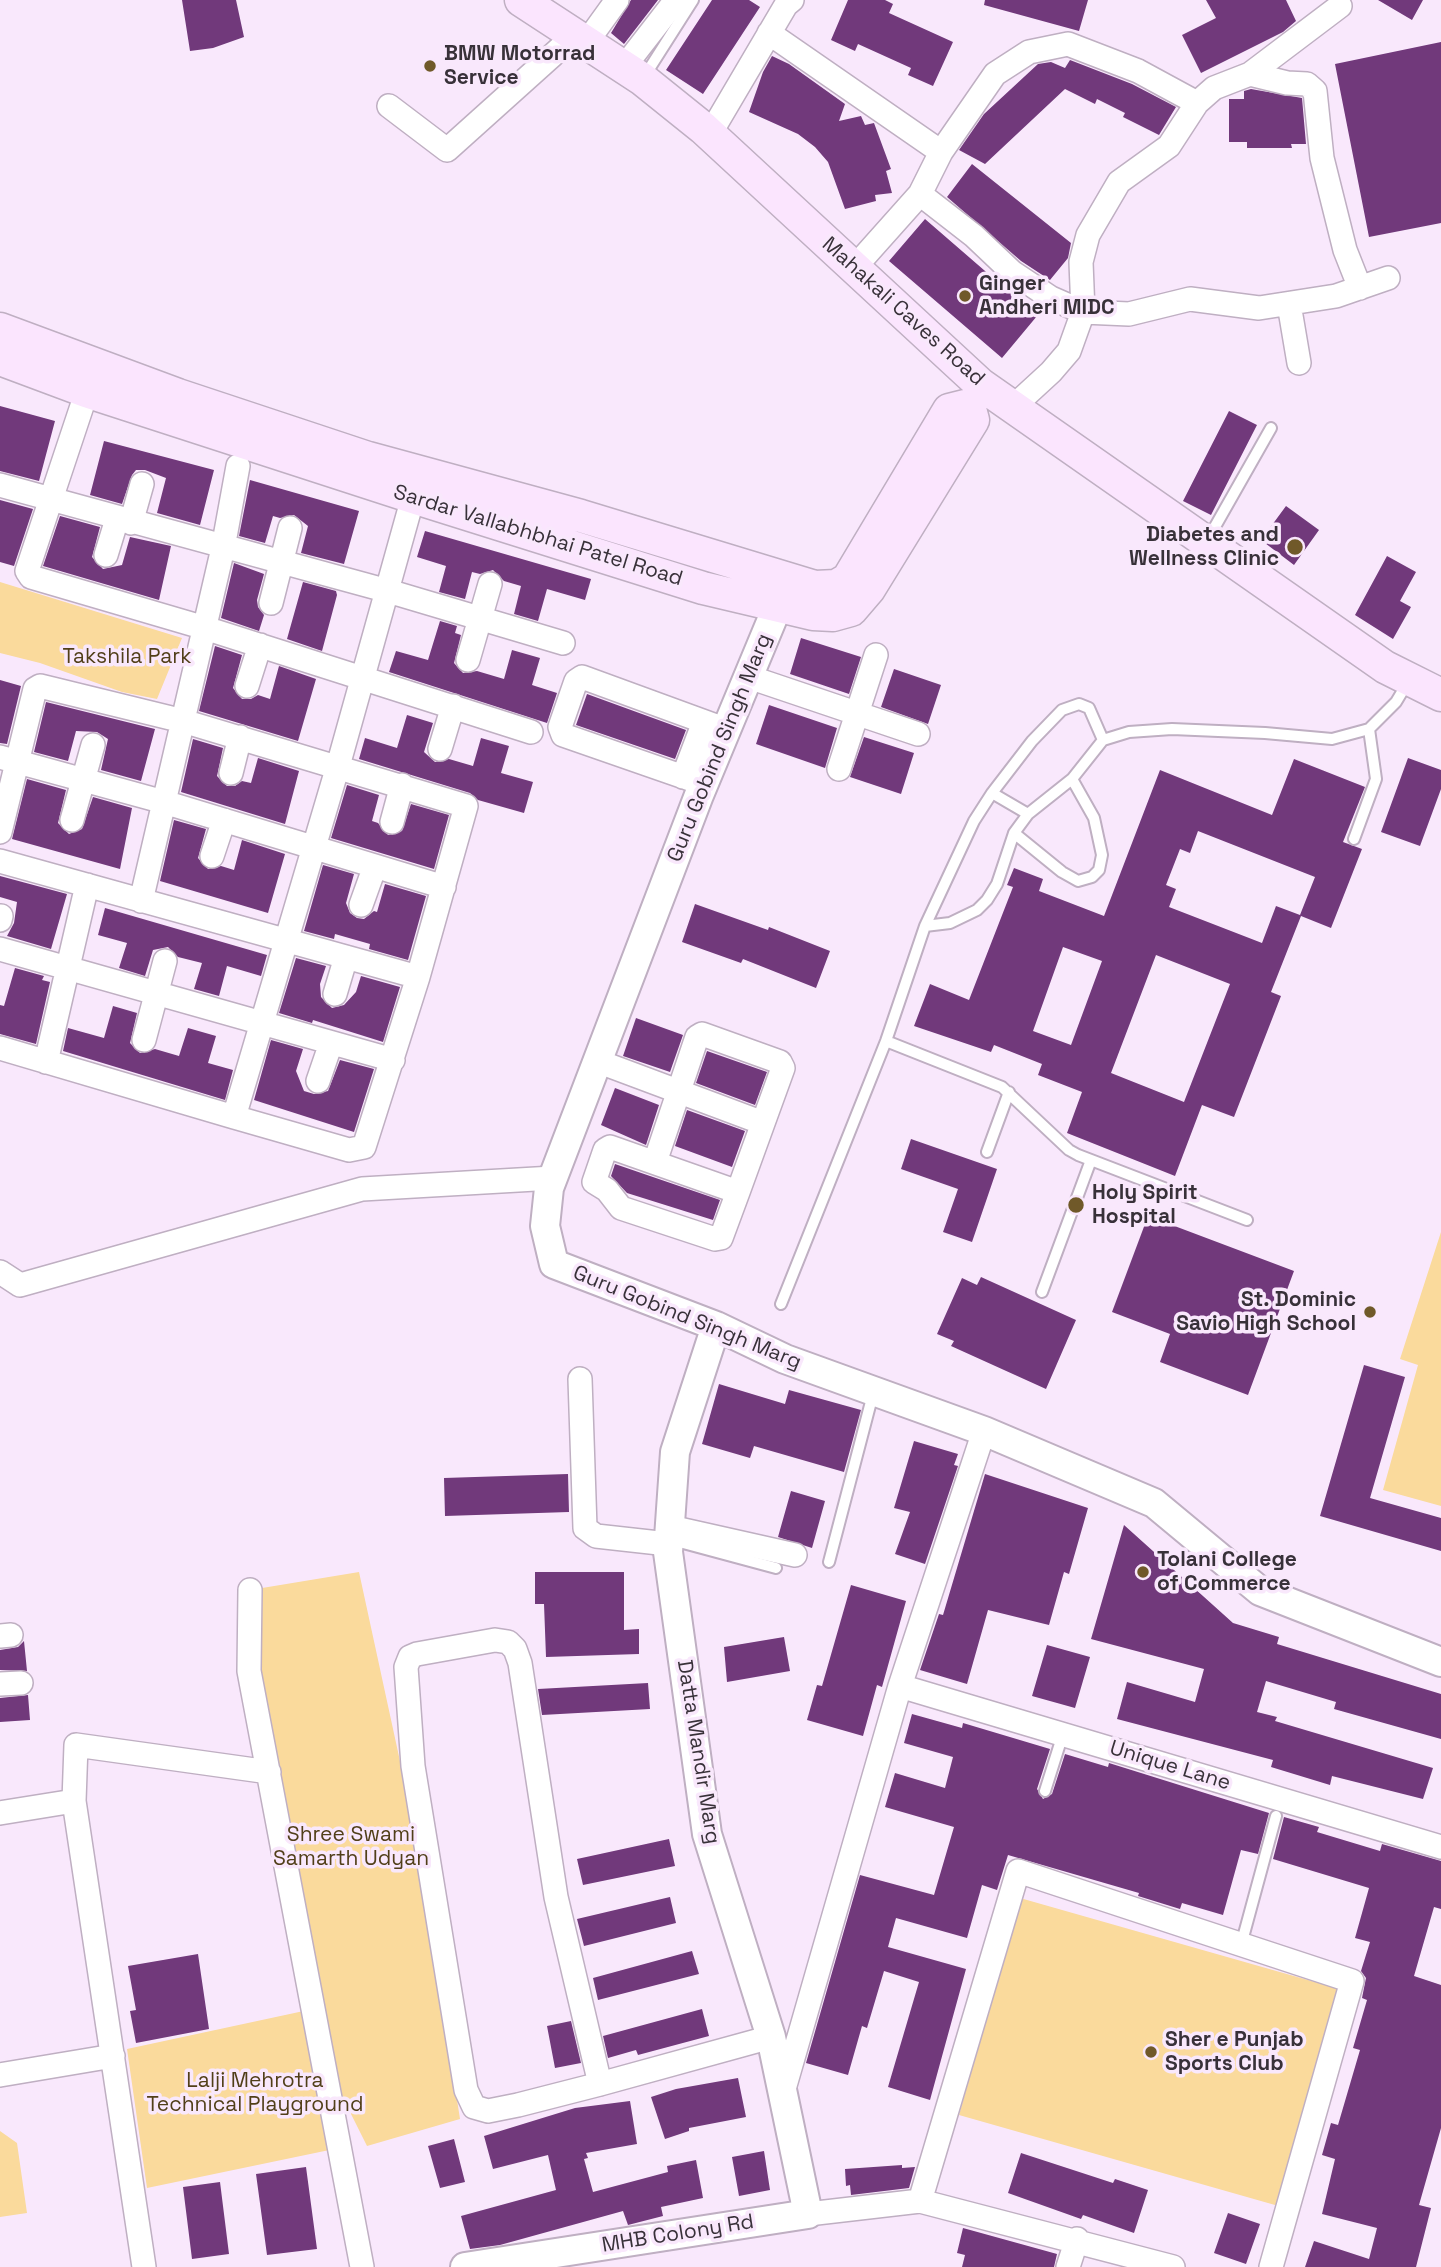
<!DOCTYPE html>
<html>
<head>
<meta charset="utf-8">
<style>
  body { margin:0 }
  canvas { display:block; background:#f9e8fc }
</style>
</head>
<body>
<canvas width="1441" height="2267"></canvas>
<script>
const g = document.querySelector('canvas').getContext('2d');
g.lineJoin = 'round';
function paint(path, color) { g.fillStyle = color; g.fill(path, 'evenodd'); }
const toPath = rows => new Path2D(rows.map(r => 'M' + r).join(''));
function trace(path, color, width, dash) { g.strokeStyle = color; g.lineWidth = width; g.lineCap = dash ? 'butt' : 'round'; g.setLineDash(dash || []); g.stroke(path); }
function write(font, color, halo, rows, align = 'center') {
  g.font = font + ' "Space Grotesk",sans-serif'; g.lineWidth = 7; g.setLineDash([]); g.textBaseline = 'middle'; g.strokeStyle = halo; g.fillStyle = color; for (const [text, x, y, turn = 0] of rows) {
    g.save(); g.translate(x, y); g.rotate((+turn || 0) * Math.PI / 180); g.textAlign = isNaN(turn) ? turn : align; if (halo) g.strokeText(text, 0, 0); g.fillText(text, 0, 0); g.restore();
  }
}
paint(toPath([
  [0,582,182,638,157,699,122,692,40,663,0,653],
  [1441,1232,1441,1506,1383,1490,1418,1365,1400,1359],
  [359,1572,416,1835,460,2119,367,2146,324,2060,339,2148,147,2188,127,2049,313,2009,285,1859,250,1590],
  [1020,1898,1343,1990,1282,2207,959,2115],
  [0,2131,17,2143,27,2213,0,2217]
]), '#fada9c');
paint(toPath([
  [182,0,236,0,244,37,213,48,190,51],
  [631,0,658,0,624,44,611,33],
  [712,0,749,0,760,7,703,94,666,70],
  [848,0,885,0,893,4,889,13,953,42,933,86,908,75,911,68,858,44,855,51,831,40],
  [985,0,1088,0,1079,31,984,5],
  [1206,0,1286,0,1296,21,1283,32,1201,73,1182,35,1216,18],
  [1378,0,1423,0,1412,20],
  [1441,42,1441,223,1369,237,1335,64],
  [772,56,789,64,845,104,839,121,861,116,865,125,874,123,891,169,886,171,892,193,875,195,876,201,845,209,828,162,815,147,798,134,749,112,763,72],
  [1070,60,1132,84,1176,107,1159,135,1123,117,1125,113,1097,99,1095,104,1065,89,985,164,959,150,984,114,1038,64,1051,62,1065,68],
  [1251,89,1302,98,1306,144,1291,144,1292,148,1247,148,1247,142,1229,142,1229,99,1244,99,1244,91],
  [972,164,1071,243,1068,258,1050,280,1021,261,947,197],
  [925,219,1037,316,1002,358,889,261],
  [0,406,55,421,39,481,0,471],
  [1229,411,1257,425,1211,515,1183,501],
  [104,441,214,470,200,525,157,513,166,478,145,470,136,470,132,475,122,504,90,495],
  [250,480,359,511,344,564,301,553,308,526,294,515,280,518,273,516,265,543,239,536],
  [0,500,33,509,14,566,0,562],
  [1286,506,1319,530,1294,565,1261,540],
  [60,516,100,527,92,557,103,569,122,565,130,537,171,546,159,600,43,566],
  [425,531,591,579,585,600,547,589,538,621,514,614,521,586,504,581,493,570,480,574,472,572,465,599,439,592,446,566,417,557],
  [1387,556,1416,572,1400,601,1411,607,1393,639,1355,615],
  [234,563,264,574,257,600,258,607,264,615,259,631,221,618],
  [303,582,336,591,337,595,322,651,287,639],
  [440,621,457,626,455,633,461,635,454,663,463,673,477,671,504,679,512,650,540,658,532,685,557,693,547,723,389,672,396,651,428,660],
  [801,638,861,657,849,694,790,674],
  [215,646,242,655,233,688,242,699,251,699,258,695,270,699,279,666,316,679,298,741,199,711],
  [894,669,941,685,928,724,881,707],
  [0,680,21,686,7,744,0,743],
  [587,694,686,730,675,759,576,725],
  [46,702,155,729,141,781,101,770,108,739,97,732,76,731,68,761,34,752],
  [769,705,837,728,825,768,756,744],
  [407,715,433,723,424,752,435,762,449,759,473,766,481,738,509,746,501,773,533,782,524,813,478,800,470,793,359,759,365,738,397,748],
  [864,737,914,753,901,794,850,777],
  [193,739,223,748,217,776,227,786,235,786,242,781,251,783,258,758,299,771,285,824,181,792],
  [1408,758,1441,770,1441,789,1420,846,1381,832],
  [1294,759,1365,787,1343,842,1362,849,1331,928,1301,916,1271,992,1281,996,1234,1117,1202,1105,1175,1176,1067,1133,1082,1092,1038,1075,1042,1064,994,1045,991,1052,914,1026,930,984,969,1000,1013,887,1007,885,1014,868,1043,879,1039,891,1104,916,1160,770,1272,815],
  [1198,831,1315,877,1300,915,1276,906,1262,943,1169,907,1176,889,1166,885,1180,849,1190,853],
  [1063,947,1102,961,1071,1045,1033,1031],
  [1156,955,1230,984,1184,1102,1111,1073],
  [27,779,66,790,58,823,69,834,82,829,93,797,132,808,120,869,12,839],
  [347,785,379,795,372,821,378,823,388,835,402,831,411,804,449,815,434,869,331,838],
  [174,820,206,829,198,858,208,869,221,866,234,870,242,840,285,854,268,913,160,881],
  [323,865,354,874,346,903,350,913,357,918,364,919,374,911,377,912,385,884,426,896,408,960,369,949,370,944,335,934,334,939,304,931],
  [0,876,67,894,51,949,7,936,14,923,17,902,0,897],
  [695,904,768,930,769,927,830,951,816,988,743,959,741,963,682,942],
  [105,908,267,955,261,976,227,966,219,996,194,989,202,963,178,957,168,947,153,950,145,976,119,968,127,943,98,935],
  [296,958,326,966,320,984,321,997,332,1008,344,1005,356,992,361,976,400,987,383,1042,313,1020,312,1023,279,1013],
  [15,968,44,976,42,980,50,982,36,1044,0,1034,0,1005,4,1006],
  [113,1006,137,1013,130,1043,140,1053,155,1049,179,1056,188,1028,216,1036,208,1063,233,1070,225,1100,63,1051,68,1028,104,1038],
  [636,1018,683,1035,670,1072,623,1056],
  [271,1040,303,1049,296,1071,304,1091,314,1094,328,1091,340,1060,374,1069,354,1132,254,1100],
  [707,1051,767,1072,755,1105,696,1083],
  [615,1088,659,1105,646,1145,601,1125],
  [687,1110,745,1131,732,1167,675,1146],
  [911,1139,997,1169,972,1242,943,1232,958,1189,901,1169],
  [615,1164,720,1200,713,1220,627,1193,611,1176],
  [1148,1216,1294,1271,1248,1395,1160,1362,1170,1334,1112,1312],
  [981,1277,1076,1320,1046,1389,951,1346,954,1341,937,1334,962,1278,977,1285],
  [1364,1365,1405,1377,1370,1498,1441,1518,1441,1551,1320,1516],
  [719,1384,785,1404,789,1390,861,1410,844,1472,754,1446,750,1458,702,1444],
  [914,1441,958,1454,954,1465,958,1466,925,1564,895,1554,910,1512,894,1508],
  [568,1474,569,1512,445,1516,444,1478],
  [985,1474,1088,1508,1069,1574,1064,1572,1049,1625,988,1610,967,1684,920,1670,939,1614,943,1615],
  [791,1491,825,1501,812,1548,778,1537],
  [1124,1525,1233,1623,1279,1637,1277,1644,1441,1694,1441,1739,1334,1709,1336,1702,1266,1681,1257,1712,1277,1717,1275,1721,1433,1768,1423,1799,1332,1776,1330,1785,1271,1767,1273,1760,1117,1719,1127,1682,1195,1702,1204,1669,1091,1639],
  [535,1572,624,1572,624,1630,639,1629,639,1654,546,1657,544,1604,535,1604],
  [851,1585,906,1601,882,1687,877,1685,863,1736,807,1720,817,1685,822,1686],
  [784,1637,790,1671,727,1682,724,1647],
  [24,1641,27,1671,0,1670,0,1650,18,1647],
  [1047,1645,1090,1657,1075,1708,1032,1696],
  [648,1683,650,1709,542,1715,538,1689],
  [28,1695,30,1720,0,1722,0,1698],
  [912,1714,962,1728,963,1723,1050,1749,1037,1789,1043,1799,1052,1794,1065,1754,1108,1767,1109,1763,1269,1813,1258,1854,1241,1850,1223,1915,1182,1903,1180,1909,1138,1896,1139,1893,1008,1855,997,1890,982,1885,967,1938,896,1918,888,1947,966,1969,930,2100,888,2087,919,1982,884,1971,867,2028,862,2026,848,2075,806,2063,860,1875,934,1895,954,1827,885,1807,895,1773,945,1788,953,1757,904,1743],
  [1284,1817,1319,1827,1317,1832,1380,1851,1382,1844,1441,1861,1441,1909,1434,1907,1414,1976,1441,1985,1441,2128,1419,2205,1431,2208,1416,2267,1305,2267,1314,2241,1369,2259,1377,2228,1322,2214,1335,2159,1322,2155,1331,2123,1338,2125,1360,2050,1353,2048,1367,2000,1362,1998,1366,1978,1361,1971,1370,1942,1355,1938,1369,1888,1273,1859],
  [669,1839,675,1866,583,1885,577,1859],
  [670,1897,676,1923,584,1946,577,1919],
  [692,1951,699,1974,598,2000,593,1978],
  [198,1954,209,2029,136,2043,130,2011,136,2010,128,1966],
  [702,2009,709,2036,638,2055,636,2050,608,2058,603,2036],
  [571,2021,581,2063,555,2068,547,2026],
  [738,2078,746,2117,689,2128,689,2131,665,2139,651,2097,676,2089],
  [630,2101,637,2144,586,2153,588,2158,584,2159,593,2192,668,2172,667,2166,696,2160,703,2198,661,2207,663,2216,628,2225,623,2211,500,2245,470,2249,461,2216,556,2190,548,2155,493,2169,484,2136,575,2108],
  [454,2139,465,2182,440,2188,428,2146],
  [764,2151,770,2190,739,2196,732,2157],
  [1021,2153,1113,2183,1115,2179,1148,2190,1134,2233,1083,2215,1081,2219,1008,2193],
  [902,2165,902,2168,915,2167,909,2188,851,2195,850,2185,846,2186,845,2169],
  [306,2167,317,2249,267,2255,256,2174],
  [220,2182,229,2254,192,2259,183,2187],
  [1228,2213,1260,2224,1246,2264,1214,2253],
  [963,2228,1057,2254,1054,2267,962,2267,965,2255,957,2253]
]), '#71397b');
const service = toPath([
  [644,77,693,0],
  [1208,539,1271,428],
  [1028,814,992,793,1032,741,1062,710,1079,704,1089,708,1103,740],
  [1014,833,1062,872,1078,881,1092,877,1099,870,1102,855,1094,818,1072,779],
  [1354,839,1376,779,1369,729],
  [925,926,974,821,992,793],
  [886,1041,1002,1087,1069,1150,1078,1155,1247,1220],
  [987,1152,1009,1092],
  [1042,1292,1091,1160],
  [781,1304,886,1041,925,926,950,923,977,910,987,900,997,884,1014,833,1028,814,1072,779,1103,740,1129,732,1172,729,1265,733,1332,739,1369,729,1396,702,1408,682],
  [672,1540,776,1568],
  [829,1562,873,1394],
  [1045,1791,1063,1734],
  [1241,1945,1276,1816]
]);
const minor = toPath([
  [769,33,941,152],
  [586,43,617,0],
  [624,67,676,0],
  [1250,74,1287,83,1307,84,1315,91,1322,158,1345,250,1360,288],
  [389,106,447,150,575,35],
  [710,134,786,5,792,0],
  [920,194,974,236,1012,272,1051,298,1083,312,1129,314,1190,299,1259,308,1336,296,1388,278],
  [854,268,920,194,941,152,995,74,1029,52,1068,44,1138,71,1197,103],
  [1289,304,1299,363],
  [92,376,27,571,31,577,205,628,531,732],
  [1014,406,1051,372,1069,351,1083,312,1081,262,1088,235,1119,182,1169,146,1197,103,1214,88,1250,74,1340,6],
  [0,485,388,591,563,643],
  [131,523,142,484],
  [106,555,117,519],
  [271,603,290,528],
  [468,660,490,584],
  [749,677,918,734],
  [247,686,260,645],
  [440,749,453,706],
  [0,757,164,802,444,887],
  [839,769,876,655],
  [231,773,240,737],
  [683,777,704,722],
  [704,784,563,735,560,727,576,681,582,677,727,730],
  [72,820,93,745],
  [392,822,402,785],
  [0,832,35,689,40,686,183,721,466,806,418,977,364,1147,349,1150,234,1117],
  [212,856,224,820],
  [0,861,418,977],
  [141,901,223,548,238,466],
  [361,905,375,866],
  [0,920,1,916],
  [0,949,393,1060],
  [335,994,346,957],
  [144,1040,165,961],
  [0,1048,234,1117,338,766,417,483],
  [597,1061,763,1123],
  [46,1062,87,885],
  [318,1081,331,1043],
  [655,1162,697,1037,702,1034,780,1062,783,1068,738,1192,721,1238,715,1239,621,1208,607,1190,594,1182,605,1150,610,1147,738,1192],
  [0,1272,20,1285,362,1189,553,1178],
  [580,1379,585,1528,596,1536,668,1544],
  [670,1527,795,1555],
  [250,1590,249,1671,362,2267],
  [0,1636,11,1635],
  [0,1684,21,1683],
  [900,1686,1441,1847],
  [0,1813,74,1801],
  [0,2075,113,2056],
  [600,2084,556,1897,520,1663,515,1649,508,1642,495,1640,417,1654,410,1657,406,1667,413,1766,466,2090,474,2107,488,2111,518,2105,600,2084,771,2037],
  [784,2089,900,1686,984,1431],
  [920,2201,1018,1871,1352,1981,1271,2267],
  [808,2214,920,2201,1173,2267],
  [144,2267,74,1801,76,1745,269,1772],
  [1068,2267,1077,2239]
]);
const tertiary = toPath([
  [786,586,699,795,549,1188,545,1226,554,1264,716,1326,785,1359,984,1431,1154,1503,1260,1591,1441,1662],
  [465,2267,808,2214,771,2037,707,1834,668,1552,675,1452,716,1326]
]);
const secondary = toPath([
  [521,0,642,79,703,128,980,384,1385,667,1441,695],
  [0,329,178,395,368,458,581,516,815,587,836,586,848,579,949,410,969,405],
  [0,359,86,391,413,497,703,588,813,614,833,615,851,610,869,589,973,420,969,405]
]);
trace(service, '#bfafc2', 14);
trace(minor, '#bfafc2', 26);
trace(tertiary, '#bfafc2', 32);
trace(secondary, '#bfafc2', 35);
trace(service, '#fff', 10);
trace(minor, '#fff', 23);
trace(tertiary, '#fff', 28);
trace(secondary, '#fbe5fe', 32);
for (const [x, y, r, color] of [
  [430,66,7,"#705929"],
  [965,296,7,"#705929"],
  [1295,547,9,"#705929"],
  [1076,1205,9,"#705929"],
  [1370,1312,7,"#705929"],
  [1143,1572,7,"#705929"],
  [1151,2052,7,"#705929"]
]) { const dot = new Path2D(); dot.arc(x, y, r, 0, 2 * Math.PI); g.fillStyle = color; g.fill(dot); trace(dot, '#f9e8fc', 2.5); }
write('bold 21px', '#383139', '#f9e8fc', [
  ["BMW Motorrad",444,54],
  ["Service",444,78],
  ["Ginger",979,284],
  ["Andheri MIDC",979,308],
  ["Diabetes and",1279,535,"right"],
  ["Wellness Clinic",1279,559,"right"],
  ["Holy Spirit",1092,1193],
  ["Hospital",1092,1217],
  ["St. Dominic",1356,1300,"right"],
  ["Savio High School",1356,1324,"right"],
  ["Tolani College",1157,1560],
  ["of Commerce",1157,1584],
  ["Sher e Punjab",1165,2040],
  ["Sports Club",1165,2064]
], 'left');
write('21px', '#383139', '#f9e8fc', [
  ["Mahakali Caves Road",903,312,42],
  ["Sardar Vallabhbhai Patel Road",538,536,17],
  ["Guru Gobind Singh Marg",720,748,-68],
  ["Guru Gobind Singh Marg",687,1318,22],
  ["Datta Mandir Marg",698,1752,81],
  ["Unique Lane",1170,1766,17],
  ["MHB Colony Rd",678,2234,-9]
]);
write('21px', '#513f19', '#f9e8fc', [
  ["Takshila Park",127,657],
  ["Shree Swami",351,1835],
  ["Samarth Udyan",351,1859],
  ["Lalji Mehrotra",255,2081],
  ["Technical Playground",255,2105]
]);
</script>
</body>
</html>
